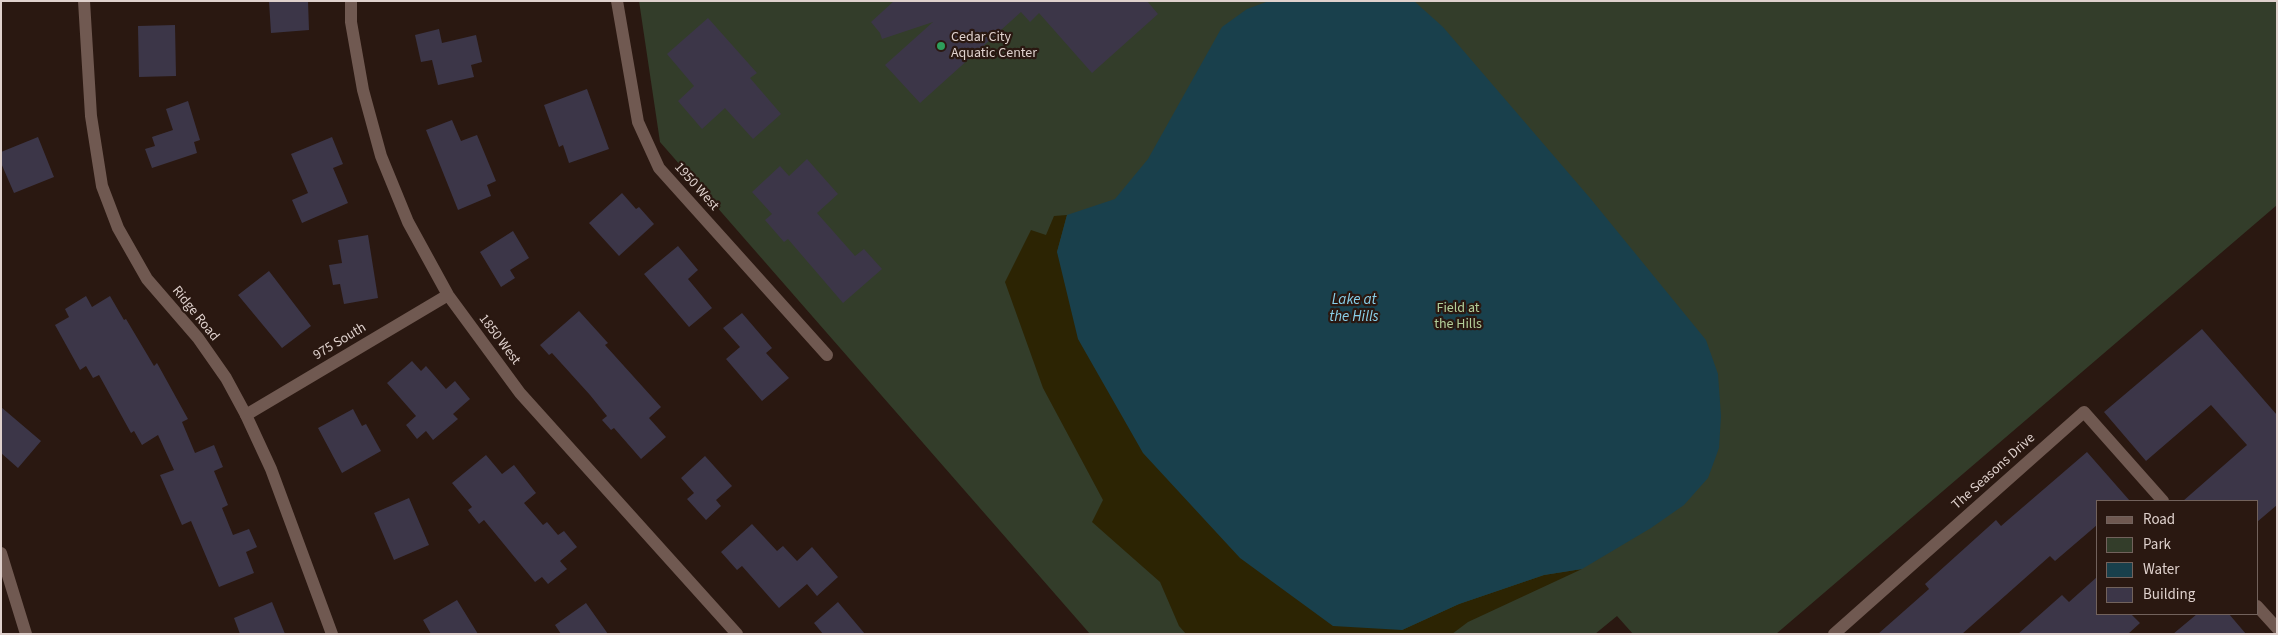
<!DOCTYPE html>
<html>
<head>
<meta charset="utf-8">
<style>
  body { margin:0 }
  #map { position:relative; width:2278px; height:635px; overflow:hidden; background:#2a1811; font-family:"Source Sans 3",sans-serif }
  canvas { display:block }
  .frame { position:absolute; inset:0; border:2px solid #dfd1cd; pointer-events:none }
  .legend { position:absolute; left:2096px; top:500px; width:162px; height:115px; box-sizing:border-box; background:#2a1811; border:1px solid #72625c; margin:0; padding:6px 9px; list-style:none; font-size:15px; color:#dfd1cd }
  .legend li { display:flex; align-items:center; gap:10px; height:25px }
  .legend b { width:25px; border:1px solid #72625c }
</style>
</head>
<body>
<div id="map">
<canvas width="2278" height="635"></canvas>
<div class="frame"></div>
<ul class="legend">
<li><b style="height:6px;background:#705951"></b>Road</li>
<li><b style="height:14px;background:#333d2a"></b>Park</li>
<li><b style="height:14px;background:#19404c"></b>Water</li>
<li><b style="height:14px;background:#3c3648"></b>Building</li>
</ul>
</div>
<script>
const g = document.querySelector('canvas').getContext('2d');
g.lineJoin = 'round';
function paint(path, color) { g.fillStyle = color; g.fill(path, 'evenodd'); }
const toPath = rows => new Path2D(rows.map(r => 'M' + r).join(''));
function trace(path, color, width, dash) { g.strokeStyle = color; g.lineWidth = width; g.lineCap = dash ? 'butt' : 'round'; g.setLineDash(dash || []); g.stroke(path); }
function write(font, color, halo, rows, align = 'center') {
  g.font = font + ' "Source Sans 3",sans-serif'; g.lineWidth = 4.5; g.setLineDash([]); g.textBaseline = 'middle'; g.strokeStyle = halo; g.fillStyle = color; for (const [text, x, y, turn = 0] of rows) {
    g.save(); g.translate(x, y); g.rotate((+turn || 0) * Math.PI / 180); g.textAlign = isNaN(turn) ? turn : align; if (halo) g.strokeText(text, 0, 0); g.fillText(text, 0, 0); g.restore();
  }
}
paint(toPath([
  [639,1,2277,1,2277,205,1776,634,1633,634,1617,616,1595,634,1090,634,660,142]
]), '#333d2a');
paint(toPath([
  [1067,215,1057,252,1402,630,1459,604,1544,575,1582,569,1468,622,1452,634,1186,634,1179,626,1160,582,1092,522,1103,500,1043,388,1005,282,1031,230,1046,235,1054,216]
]), '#2c2403');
paint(toPath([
  [1269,1,1414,1,1443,27,1590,198,1706,340,1718,374,1721,416,1719,448,1708,478,1684,505,1651,528,1582,569,1544,575,1459,604,1402,630,1333,626,1240,558,1143,453,1078,339,1057,252,1067,215,1115,199,1148,159,1222,27,1247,9]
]), '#19404c');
paint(toPath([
  [269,1,308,1,309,30,271,33],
  [894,1,1147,1,1158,14,1092,73,1039,13,1030,22,1021,12,920,103,885,65,933,22,882,39,880,33,871,22],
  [708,18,757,73,750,78,781,114,753,139,725,108,702,129,678,101,694,86,667,54],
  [175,25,176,76,139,77,138,26],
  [439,29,442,43,476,35,482,62,471,65,474,77,438,85,432,60,421,62,415,35],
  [587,89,609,149,569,163,563,145,559,147,544,105],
  [188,101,200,140,194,142,197,153,152,168,145,149,155,146,152,137,173,130,166,109],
  [452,120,461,141,477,135,496,181,487,185,491,196,458,210,426,130],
  [38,137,54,177,14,193,1,163,1,152],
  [332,137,343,164,333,168,348,203,302,223,292,200,308,193,291,154],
  [807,159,838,194,817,213,855,256,864,249,882,269,843,303,788,239,784,242,765,220,772,214,752,192,780,166,789,176],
  [622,193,636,209,639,207,654,224,619,256,589,223],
  [513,231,529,258,510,270,515,278,501,287,480,252],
  [368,235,378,298,344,304,340,284,333,285,329,265,342,263,338,240],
  [678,246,698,270,688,279,712,308,689,327,644,274],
  [269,271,311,326,282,348,238,295],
  [86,296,92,307,110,296,124,320,126,319,154,366,157,363,188,419,182,422,195,453,214,445,223,467,214,471,228,505,222,508,233,535,249,529,257,547,246,552,254,573,219,587,191,521,182,525,160,475,174,470,158,435,142,445,134,431,131,433,99,375,93,378,86,366,80,370,55,325,69,317,65,309],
  [579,311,608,343,605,345,661,407,649,418,666,437,641,459,614,428,611,430,602,420,607,416,590,395,552,353,549,355,540,345],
  [742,313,772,348,766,353,789,378,762,401,726,359,740,347,723,328],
  [2202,329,2277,415,2277,505,2257,522,2257,501,2183,501,2247,445,2211,405,2146,461,2104,412],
  [412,361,421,371,426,366,446,389,455,381,470,399,453,414,458,419,433,440,426,431,417,439,406,425,416,416,387,383],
  [1,407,41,441,18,468,1,453],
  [353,409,362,426,366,424,381,451,342,473,318,428],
  [2087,452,2130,501,2097,501,2097,525,2055,561,2050,556,1962,634,1878,634,1929,589,1925,584,1996,520,2001,526],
  [486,455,502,474,514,465,536,493,524,503,543,525,547,522,558,535,564,531,577,547,560,561,567,569,548,584,542,577,535,582,484,520,479,524,468,510,472,507,452,483],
  [705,456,732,486,716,500,721,506,706,520,687,499,694,493,681,478],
  [409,498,429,545,394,560,374,513],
  [752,524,777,551,783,546,797,561,812,547,838,577,817,596,807,584,779,608,742,566,737,570,721,552],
  [2097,577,2097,614,2131,614,2140,623,2128,634,2018,634,2062,595,2069,602],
  [457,600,478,634,431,634,423,620],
  [272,602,285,634,240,634,234,618],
  [838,602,865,634,823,634,814,623],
  [586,603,608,634,561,634,555,625],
  [2197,614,2229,614,2246,634,2173,634]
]), '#3c3648');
trace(toPath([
  [351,1,351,22,363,90,381,156,408,222,448,295,520,393,737,634],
  [617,1,638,122,659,168,827,355],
  [246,415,448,295],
  [1,553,26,634],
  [2257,606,2277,628],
  [1834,634,2084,412,2163,501]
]), '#705951', 12);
trace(toPath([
  [84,1,91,116,102,186,118,228,147,279,198,338,226,378,246,415,271,469,332,634]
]), '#705951', 12);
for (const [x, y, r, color] of [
  [941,46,5,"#2e9e5b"]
]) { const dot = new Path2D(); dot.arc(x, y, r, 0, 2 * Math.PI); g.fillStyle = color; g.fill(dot); trace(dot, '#2a1811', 2); }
write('14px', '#dfd1cd', '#2a1811', [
  ["Cedar City",951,38],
  ["Aquatic Center",951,54]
], 'left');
write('14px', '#dfd1cd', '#2a1811', [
  ["1950 West",696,187,48],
  ["Ridge Road",195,314,51],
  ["1850 West",499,340,53],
  ["975 South",340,342,-31],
  ["The Seasons Drive",1994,472,-42]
]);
write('14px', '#b3cf9a', '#2a1811', [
  ["Field at",1458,309],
  ["the Hills",1458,325]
]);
write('italic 15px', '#8ad0ea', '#2a1811', [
  ["Lake at",1354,301],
  ["the Hills",1354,318]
]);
</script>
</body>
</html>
